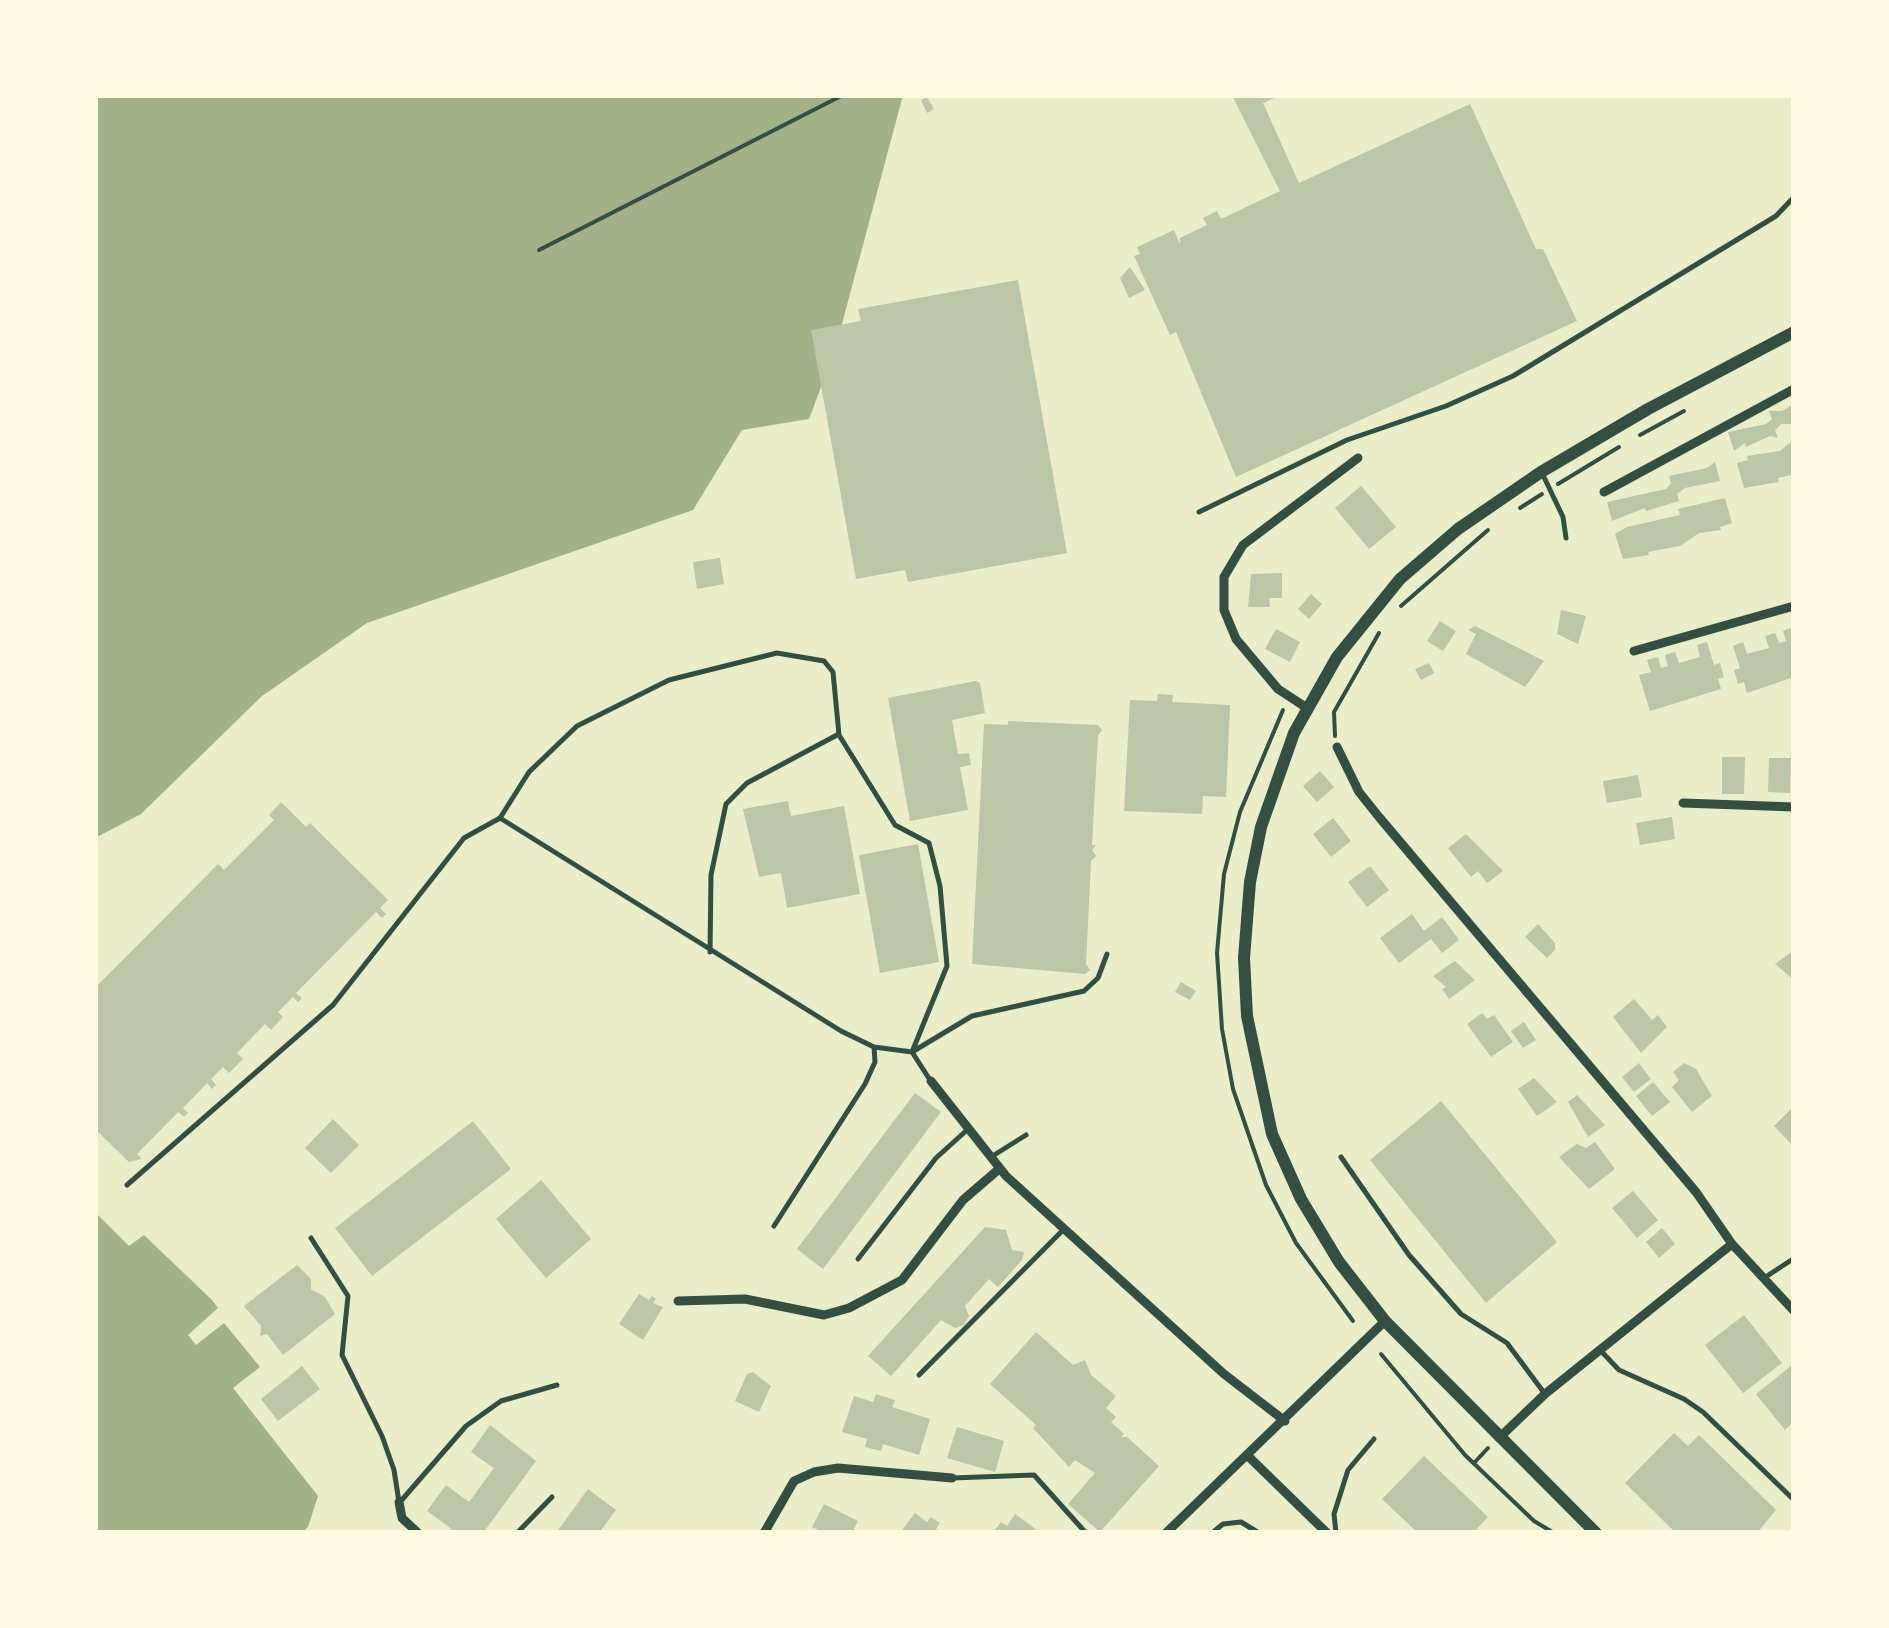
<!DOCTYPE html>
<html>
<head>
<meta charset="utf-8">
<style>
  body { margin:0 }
  #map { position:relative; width:1889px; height:1628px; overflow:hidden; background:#e9edc9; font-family:"Fira Sans Condensed",sans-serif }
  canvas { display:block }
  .frame { position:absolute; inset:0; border:98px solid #fefae0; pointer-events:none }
</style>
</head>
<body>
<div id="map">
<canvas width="1889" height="1628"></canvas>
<div class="frame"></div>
</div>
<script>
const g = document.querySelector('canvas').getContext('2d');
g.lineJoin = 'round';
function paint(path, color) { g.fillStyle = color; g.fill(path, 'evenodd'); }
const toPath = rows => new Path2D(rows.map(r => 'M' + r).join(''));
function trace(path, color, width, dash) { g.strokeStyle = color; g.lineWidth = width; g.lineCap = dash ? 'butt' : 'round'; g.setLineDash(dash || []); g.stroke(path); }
paint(toPath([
  [95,95,903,95,835,350,809,419,742,430,693,510,367,623,262,696,141,814,95,838],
  [95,1212,129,1246,144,1235,212,1300,218,1308,188,1335,196,1345,224,1323,260,1367,233,1388,318,1496,308,1527,302,1533,95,1533]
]), '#a3b18a');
paint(toPath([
  [1232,95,1281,95,1263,103,1299,183,1470,104,1536,249,1543,249,1577,321,1236,477,1176,332,1170,335,1134,256,1140,254,1137,247,1174,230,1180,244,1180,238,1207,225,1203,218,1217,211,1221,219,1280,191],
  [927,97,934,109,927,113,921,100],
  [1130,267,1145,290,1129,298,1120,278],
  [1018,280,1067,553,908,582,905,570,856,579,811,330,861,321,858,309],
  [1794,404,1794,424,1781,424,1775,430,1778,438,1770,436,1746,447,1745,443,1734,451,1728,432,1766,424,1772,419,1769,411,1782,411],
  [1794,439,1791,475,1778,478,1779,482,1744,488,1737,463,1748,460,1747,456,1780,451],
  [1715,462,1720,481,1685,488,1677,494,1679,501,1646,511,1645,508,1612,521,1607,502,1666,489,1671,483,1669,476,1707,468],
  [1361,486,1396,527,1369,549,1335,508],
  [1725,498,1732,523,1720,527,1721,530,1699,533,1680,546,1648,552,1649,555,1623,559,1615,534,1627,527,1680,515,1678,509],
  [720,558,724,584,697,589,693,562],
  [1282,573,1282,598,1269,598,1270,607,1248,607,1251,574],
  [1311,594,1322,604,1309,619,1298,609],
  [1561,610,1586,616,1578,644,1557,634],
  [1440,621,1456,631,1443,651,1427,641],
  [1475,626,1544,661,1525,687,1466,654,1476,634,1468,630],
  [1793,627,1794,677,1747,693,1744,682,1738,684,1734,670,1740,668,1733,646,1743,642,1747,654,1769,648,1765,636,1775,633,1779,643,1786,641,1783,631],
  [1276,629,1300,642,1290,662,1265,649],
  [1707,642,1714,665,1720,663,1724,677,1718,679,1721,689,1650,711,1639,675,1651,672,1647,660,1658,657,1661,668,1668,666,1665,655,1675,652,1679,663,1700,657,1697,645],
  [1429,663,1434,673,1421,680,1415,669],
  [976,681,980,683,985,713,952,720,958,754,969,753,971,765,960,767,968,810,910,821,888,698],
  [1158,694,1173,695,1172,702,1230,705,1226,797,1203,796,1202,814,1124,811,1130,700,1157,701],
  [1008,721,1098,725,1102,730,1098,735,1092,845,1096,845,1092,850,1096,856,1091,861,1086,964,1090,970,1085,974,972,964,984,724,1008,725],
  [1722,757,1745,757,1744,794,1722,794],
  [1769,758,1791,758,1790,793,1768,792],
  [1320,771,1334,787,1317,802,1303,786],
  [1638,775,1642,797,1607,803,1603,781],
  [788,801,791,816,844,806,860,894,787,908,781,873,759,877,743,809],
  [281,802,306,827,310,823,388,900,380,908,386,914,382,918,376,912,296,993,302,998,298,1002,293,997,278,1012,283,1017,271,1030,265,1024,237,1053,243,1059,229,1073,223,1067,211,1079,216,1085,212,1089,207,1083,183,1108,188,1113,184,1117,178,1112,137,1154,142,1159,129,1162,95,1129,95,988,218,864,224,870,274,820,269,815],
  [1672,817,1675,839,1640,845,1636,823],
  [1333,818,1351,841,1331,857,1313,834],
  [1466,834,1503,871,1487,883,1478,871,1471,877,1448,848],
  [918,844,939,962,880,973,859,855],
  [1370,866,1389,890,1367,907,1348,882],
  [1412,914,1424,931,1442,917,1459,940,1442,953,1431,939,1399,963,1380,938],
  [1538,924,1555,943,1555,950,1547,958,1525,937],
  [1794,950,1794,980,1775,964],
  [1455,961,1475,980,1449,999,1442,989,1446,987,1433,976],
  [1181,982,1196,991,1190,1000,1175,992],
  [1634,999,1652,1020,1658,1015,1667,1027,1641,1053,1613,1017],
  [1482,1013,1487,1019,1494,1015,1513,1042,1491,1057,1467,1024],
  [1524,1022,1536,1040,1523,1048,1511,1031],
  [1639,1063,1651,1079,1634,1092,1622,1077],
  [1684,1063,1696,1069,1712,1096,1692,1112,1672,1087,1679,1080,1673,1072],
  [1534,1078,1557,1102,1537,1116,1518,1089],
  [1653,1082,1670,1102,1652,1116,1636,1096],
  [915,1093,941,1112,823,1269,797,1249],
  [1577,1095,1605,1125,1588,1137,1568,1102],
  [1441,1101,1557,1242,1486,1303,1370,1160],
  [1794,1106,1794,1147,1774,1126],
  [333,1119,359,1145,331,1173,305,1148],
  [473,1121,511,1169,372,1276,335,1228],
  [1595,1142,1615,1169,1589,1189,1559,1157,1577,1144,1586,1148],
  [541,1180,591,1239,546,1278,496,1219],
  [1633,1191,1658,1220,1637,1238,1612,1208],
  [985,1227,1006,1230,1012,1250,1024,1252,1022,1260,998,1287,989,1279,965,1306,969,1316,964,1325,955,1328,941,1320,891,1376,868,1356],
  [1662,1228,1675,1244,1659,1258,1646,1242],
  [297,1265,311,1279,311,1289,325,1297,335,1314,283,1355,267,1334,260,1336,261,1326,244,1306],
  [639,1294,649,1300,652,1296,656,1299,653,1303,663,1307,643,1340,619,1324],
  [1744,1315,1782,1363,1743,1393,1705,1345],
  [1036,1332,1073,1365,1085,1360,1091,1375,1116,1396,1106,1408,1116,1417,1111,1422,1124,1434,1121,1437,1127,1437,1159,1466,1100,1532,1068,1504,1095,1473,1075,1460,1069,1467,1033,1428,1036,1425,990,1384],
  [302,1366,320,1389,278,1421,261,1399],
  [1791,1366,1794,1422,1785,1430,1756,1394],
  [753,1372,771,1386,759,1412,735,1401,747,1374],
  [876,1394,895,1400,892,1407,930,1419,919,1455,883,1444,881,1451,865,1447,867,1439,842,1432,854,1396,873,1402],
  [490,1425,536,1461,483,1533,457,1533,427,1511,446,1485,469,1502,494,1468,471,1452],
  [957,1427,1004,1441,995,1472,947,1458],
  [1674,1433,1688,1446,1699,1435,1776,1510,1757,1533,1676,1533,1625,1483],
  [1424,1456,1488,1517,1473,1533,1418,1533,1382,1499],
  [588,1489,616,1510,599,1533,556,1533],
  [824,1504,858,1521,852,1533,825,1533,812,1527],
  [915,1513,927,1522,931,1517,940,1523,936,1529,941,1533,900,1533],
  [1015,1514,1041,1533,994,1531,1001,1522,1007,1526]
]), '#bcc5a7');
trace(toPath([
  [539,250,843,95],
  [1640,435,1684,411],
  [1558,484,1619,447],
  [1520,508,1542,494],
  [1401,606,1488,530],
  [1283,710,1240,812,1224,874,1217,953,1222,1029,1233,1089,1266,1185,1296,1243,1353,1321],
  [1335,736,1334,712,1379,633],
  [1381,1354,1465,1455,1534,1521,1554,1533],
  [1474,1463,1488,1448]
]), '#344e41', 4);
trace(toPath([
  [1543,475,1563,517,1566,538],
  [1199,512,1347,440,1446,406,1513,376,1776,216,1794,197],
  [500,818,529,772,577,726,669,680,777,653,824,661,833,672,839,735,895,825,929,843,940,886,947,966,912,1052,972,1016,1084,991,1098,978,1107,954],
  [710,952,711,875,726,804,747,783,837,735],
  [991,1157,1026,1135],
  [1341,1157,1409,1255,1461,1314,1507,1343,1545,1394],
  [127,1185,333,1005,464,838,500,818,841,1031,874,1047,912,1052,930,1080],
  [774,1226,865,1084,875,1062,874,1047],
  [311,1238,348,1296,342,1355,382,1436,394,1470,399,1502],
  [858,1259,936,1158,967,1130],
  [1764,1278,1793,1259],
  [1601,1351,1619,1370,1684,1399,1703,1412,1794,1500],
  [919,1375,1064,1229],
  [952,1478,1034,1475,1086,1533],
  [400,1502,466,1426,501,1401,557,1385],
  [517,1533,552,1497],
  [1212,1533,1223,1524,1241,1522,1259,1533],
  [1336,1533,1334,1514,1348,1470,1374,1439],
  [1360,1533,1374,1533]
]), '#344e41', 5);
trace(toPath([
  [1604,492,1794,389],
  [1634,651,1794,606],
  [1307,708,1278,689,1236,639,1224,610,1224,577,1243,545,1358,458],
  [1337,747,1359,792,1379,817,1696,1192,1732,1244,1794,1311],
  [1683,803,1794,807],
  [931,1081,1006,1176,1224,1374,1285,1421],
  [678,1301,745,1299,824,1315,849,1308,902,1280,963,1200,999,1169],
  [1499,1438,1545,1394,1732,1244],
  [1249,1457,1327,1533],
  [399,1502,402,1518,418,1533],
  [764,1533,794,1481,814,1472,838,1468,952,1478],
  [1166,1533,1385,1321]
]), '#344e41', 9);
trace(toPath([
  [1596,1533,1385,1321,1339,1262,1301,1199,1272,1134,1247,1016,1244,958,1250,882,1261,827,1294,733,1337,657,1400,579,1458,529,1541,472,1648,409,1794,332]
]), '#344e41', 12);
</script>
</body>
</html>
